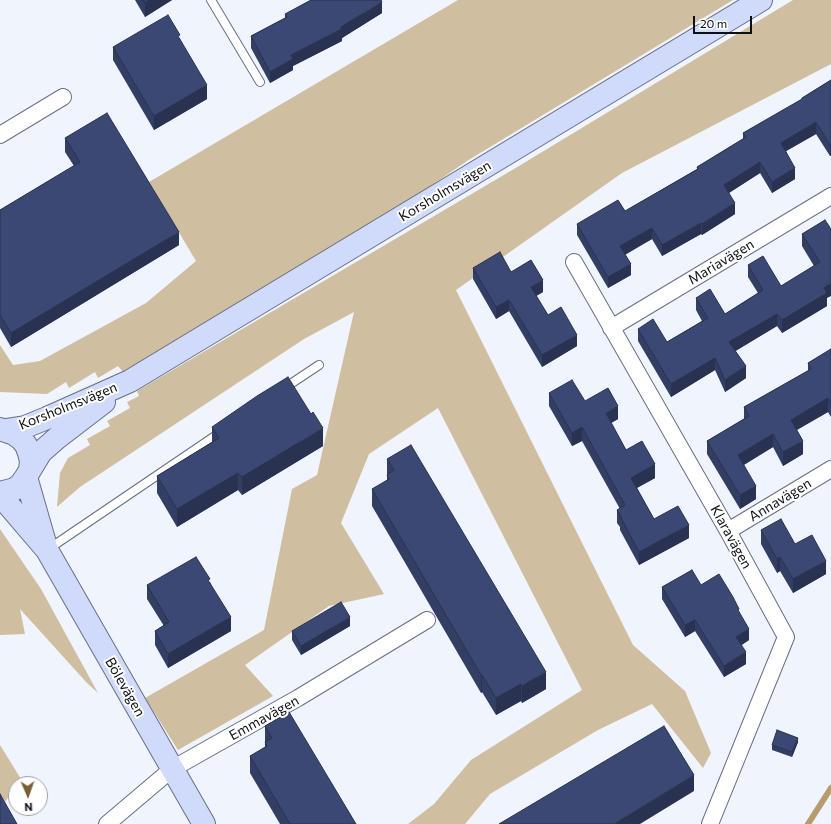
<!DOCTYPE html>
<html>
<head>
<meta charset="utf-8">
<style>
  body { margin:0 }
  #map { position:relative; width:831px; height:824px; overflow:hidden; background:#f0f4fd; font-family:Commissioner,sans-serif }
  canvas { display:block }
  .north { position:absolute; left:8px; top:776px; width:40px; height:40px; box-sizing:border-box; background:#fff; border:1px solid #9e9fa2; border-radius:50%; rotate:178deg; font-size:11px; font-weight:700; line-height:16px; text-align:center; color:#0d0f17 }
  .north::after { content:''; display:block; margin:auto; width:14px; height:18px; background:#796031; clip-path:polygon(50% 0,100% 100%,50% 72%,0 100%) }
  .scale { position:absolute; left:693px; top:16px; width:59px; height:18px; box-sizing:border-box; border:2px solid #0d0f17; border-top:0; padding-left:5px; font-size:12px; line-height:14px; white-space:nowrap; color:#0d0f17; -webkit-text-stroke:3px #fff; paint-order:stroke }
</style>
</head>
<body>
<div id="map">
<canvas width="831" height="824"></canvas>
<div class="north">N</div>
<div class="scale">20 m</div>
</div>
<script>
const g = document.querySelector('canvas').getContext('2d');
g.lineJoin = 'round';
function paint(path, color) { g.fillStyle = color; g.fill(path, 'evenodd'); }
const toPath = rows => new Path2D(rows.map(r => 'M' + r).join(''));
function trace(path, color, width, dash) { g.strokeStyle = color; g.lineWidth = width; g.lineCap = dash ? 'butt' : 'round'; g.setLineDash(dash || []); g.stroke(path); }
function write(font, color, halo, rows, align = 'center') {
  g.font = font + ' Commissioner,sans-serif'; g.lineWidth = 4; g.setLineDash([]); g.textBaseline = 'middle'; g.strokeStyle = halo; g.fillStyle = color; for (const [text, x, y, turn = 0] of rows) {
    g.save(); g.translate(x, y); g.rotate((+turn || 0) * Math.PI / 180); g.textAlign = isNaN(turn) ? turn : align; if (halo) g.strokeText(text, 0, 0); g.fillText(text, 0, 0); g.restore();
  }
}
paint(toPath([
  [458,0,733,0,467,161,378,222,123,372,118,366,98,378,95,372,69,388,66,382,47,394,0,392,0,345,13,365,40,361,146,303,196,261,149,182],
  [793,0,831,0,831,64,622,173,456,290,633,645,685,691,711,753,703,768,652,704,598,730,490,794,465,824,408,824,434,804,471,760,582,690,438,408,369,454,341,523,384,594,329,606,245,665,273,696,178,750,145,698,264,630,292,489,317,475,354,312,304,339,80,487,57,507,60,473,68,458,90,445,87,439,110,426,107,421,130,408,127,402,139,396,137,391,514,169],
  [0,529,41,589,98,693,87,683,20,609,25,634,0,635],
  [0,745,21,779,18,784,16,784,16,786,5,802,0,794]
]), '#d0bea0');
trace(toPath([
  [808,824,831,788]
]), '#b89b6a', 6);
const service = toPath([
  [211,0,260,82],
  [283,389,319,365],
  [47,550,221,432]
]);
const minor = toPath([
  [0,135,63,97],
  [574,262,728,531,786,637,710,824],
  [611,328,831,196],
  [728,531,831,469],
  [107,824,172,769,298,698,427,620]
]);
const secondary = toPath([
  [0,429,14,434,21,439,26,445,29,453,31,461,30,470,26,477,21,484,15,489,0,493],
  [6,430,25,427,47,418,130,381,761,0],
  [30,470,41,452,57,438,104,402],
  [26,477,45,543],
  [0,495,47,550,204,824]
]);
trace(service, '#686f82', 10);
trace(minor, '#686f82', 18);
trace(secondary, '#686f82', 24);
trace(service, '#fff', 8);
trace(minor, '#fff', 16);
trace(secondary, '#d0dafa', 22);
paint(toPath([
  [135,0,172,0,145,17],
  [382,13,342,38,342,41,293,66,293,70,270,83,251,48,251,36,285,18,285,14],
  [180,39,207,99,154,130,113,60,113,47],
  [831,80,830,156,816,134,786,151,795,179,772,193,760,173,729,193,735,214,702,235,701,234,662,256,652,239,625,255,631,275,608,288,577,235,577,224,625,211,697,169,697,167,743,139,743,133,802,100,802,98],
  [65,138,179,245,11,347,0,328,0,210,74,166,65,152],
  [825,220,827,306,782,333,777,326,735,351,746,378,725,392,715,370,671,397,638,341,638,329,667,342,702,321,696,310,696,298,725,314,758,293,748,277,748,265,781,286,814,266,802,246,802,234],
  [473,268,511,272,543,292,536,296,548,315,577,346,542,367,509,311,496,319,473,279],
  [831,349,831,417,828,412,797,430,803,454,783,466,773,447,744,465,756,499,740,509,707,454,707,441,744,419,744,407,808,371,808,363],
  [549,393,585,401,618,419,611,423,626,450,655,478,637,488,654,519,689,538,639,565,620,530,620,527,617,523,617,510,620,509,582,441,572,446,549,406],
  [212,427,323,446,242,495,238,490,177,527,157,493,157,476,212,442],
  [387,459,546,689,522,703,521,701,496,715,482,692,481,693,372,506,372,489,387,481],
  [761,530,795,544,826,574,793,593,780,571,777,573,761,544],
  [210,582,231,631,168,668,155,645,155,631,164,626,147,599,147,585],
  [701,585,739,613,749,640,741,645,746,664,724,677,695,631,685,637,662,599,662,587],
  [350,626,301,655,292,640,292,631],
  [265,726,356,824,280,824,250,773,250,756,265,748],
  [798,742,792,757,772,750,772,745]
]), '#323e63');
paint(toPath([
  [150,0,172,0,145,17,145,3],
  [382,2,382,13,342,38,342,41,293,66,293,70,270,83,270,72,291,55,341,27],
  [207,85,207,99,154,130,154,116],
  [816,122,816,134,781,154,781,143],
  [830,145,831,145,831,156,830,156],
  [760,162,760,173,724,196,724,185],
  [795,168,795,179,772,193,772,182],
  [735,203,735,214,702,235,702,224],
  [701,223,701,234,662,256,662,245],
  [652,228,652,239,620,257,620,246],
  [179,232,179,245,11,347,11,333],
  [631,264,631,275,608,288,608,277],
  [543,280,543,292,531,299,531,287],
  [831,283,831,296,827,298,827,306,782,333,782,320,824,288],
  [509,300,509,311,496,319,496,307],
  [777,314,777,326,729,355,729,342],
  [577,335,577,346,542,367,542,355],
  [715,358,715,370,671,397,671,384],
  [746,366,746,378,725,392,725,380],
  [828,398,828,412,791,433,791,420],
  [618,406,618,419,606,426,606,413],
  [582,427,582,441,572,446,572,433],
  [323,428,323,446,242,495,242,477],
  [773,434,773,447,738,468,738,455],
  [803,441,803,454,783,466,783,452],
  [655,464,655,478,631,491,631,478],
  [238,473,238,490,177,527,177,509],
  [756,486,756,499,740,509,740,495],
  [689,525,689,538,639,565,639,552],
  [780,557,780,571,777,573,777,559],
  [826,561,826,574,793,593,793,579],
  [231,617,231,631,168,668,168,654],
  [350,617,350,626,301,655,301,646],
  [695,620,695,631,685,637,685,625],
  [749,629,749,640,736,649,736,637],
  [746,652,746,664,724,677,724,666],
  [546,672,546,689,522,703,522,686],
  [481,675,482,675,482,692,481,693],
  [521,684,521,701,496,715,496,698],
  [798,738,798,742,792,757,792,752],
  [694,775,694,791,640,824,614,824]
]), '#293250');
const building = toPath([
  [143,0,150,0,145,3,143,0],
  [311,0,381,0,382,2,341,27,342,29,291,55,293,59,270,72,251,36,287,17,285,14,311,0],
  [168,15,180,35,178,36,207,85,154,116,113,47,168,15],
  [831,80,831,145,830,145,816,122,781,143,795,168,772,182,760,162,724,185,735,203,702,224,701,223,662,245,652,228,620,246,631,264,608,277,577,224,618,200,625,211,698,169,697,167,746,137,743,133,802,99,802,98,831,80],
  [107,113,179,232,11,333,0,315,0,210,80,162,65,138,107,113],
  [825,220,831,229,831,283,824,288,827,293,782,320,777,314,729,342,746,366,725,380,715,358,671,384,638,329,653,319,667,342,708,318,696,298,710,289,725,314,763,290,748,265,763,256,781,286,820,262,802,234,825,220],
  [500,252,511,272,531,260,543,280,531,287,548,315,561,307,577,335,542,355,509,300,496,307,473,268,500,252],
  [831,349,831,403,828,398,791,420,803,441,783,452,773,434,738,455,756,486,740,495,707,441,749,416,744,407,811,369,808,363,831,349],
  [288,377,311,414,313,412,323,428,242,477,238,473,177,509,157,476,219,438,212,427,257,396,288,377],
  [572,380,585,401,608,388,618,406,606,413,626,450,642,441,655,464,631,478,654,519,678,506,689,525,639,552,620,516,621,516,617,510,625,505,582,427,572,433,549,393,572,380],
  [411,445,546,672,522,686,521,684,496,698,482,675,481,675,372,489,389,479,387,475,394,470,387,459,411,445],
  [781,519,795,544,812,535,826,561,793,579,780,557,777,559,761,530,781,519],
  [196,557,210,579,208,580,231,617,168,654,155,631,169,622,147,585,196,557],
  [692,570,701,585,719,574,733,597,739,609,738,610,749,629,736,637,746,652,724,666,695,620,685,625,662,587,692,570],
  [341,602,350,617,301,646,292,631,341,602],
  [289,712,356,824,290,824,250,756,267,746,265,742,272,738,265,726,289,712],
  [664,726,694,775,614,824,499,824,664,726],
  [777,730,798,738,792,752,772,745,777,730],
  [0,794,17,824,0,824,0,794]
]);
paint(building, '#3a4873');
trace(building, '#293250', 1);
write('14px', '#0d0f17', '#fff', [
  ["Korsholmsvägen",445,191,-31],
  ["Mariavägen",721,262,-31],
  ["Korsholmsvägen",68,406,-22],
  ["Annavägen",780,500,-31],
  ["Klaravägen",731,537,61],
  ["Bölevägen",125,687,60],
  ["Emmavägen",264,718,-29]
]);
</script>
</body>
</html>
